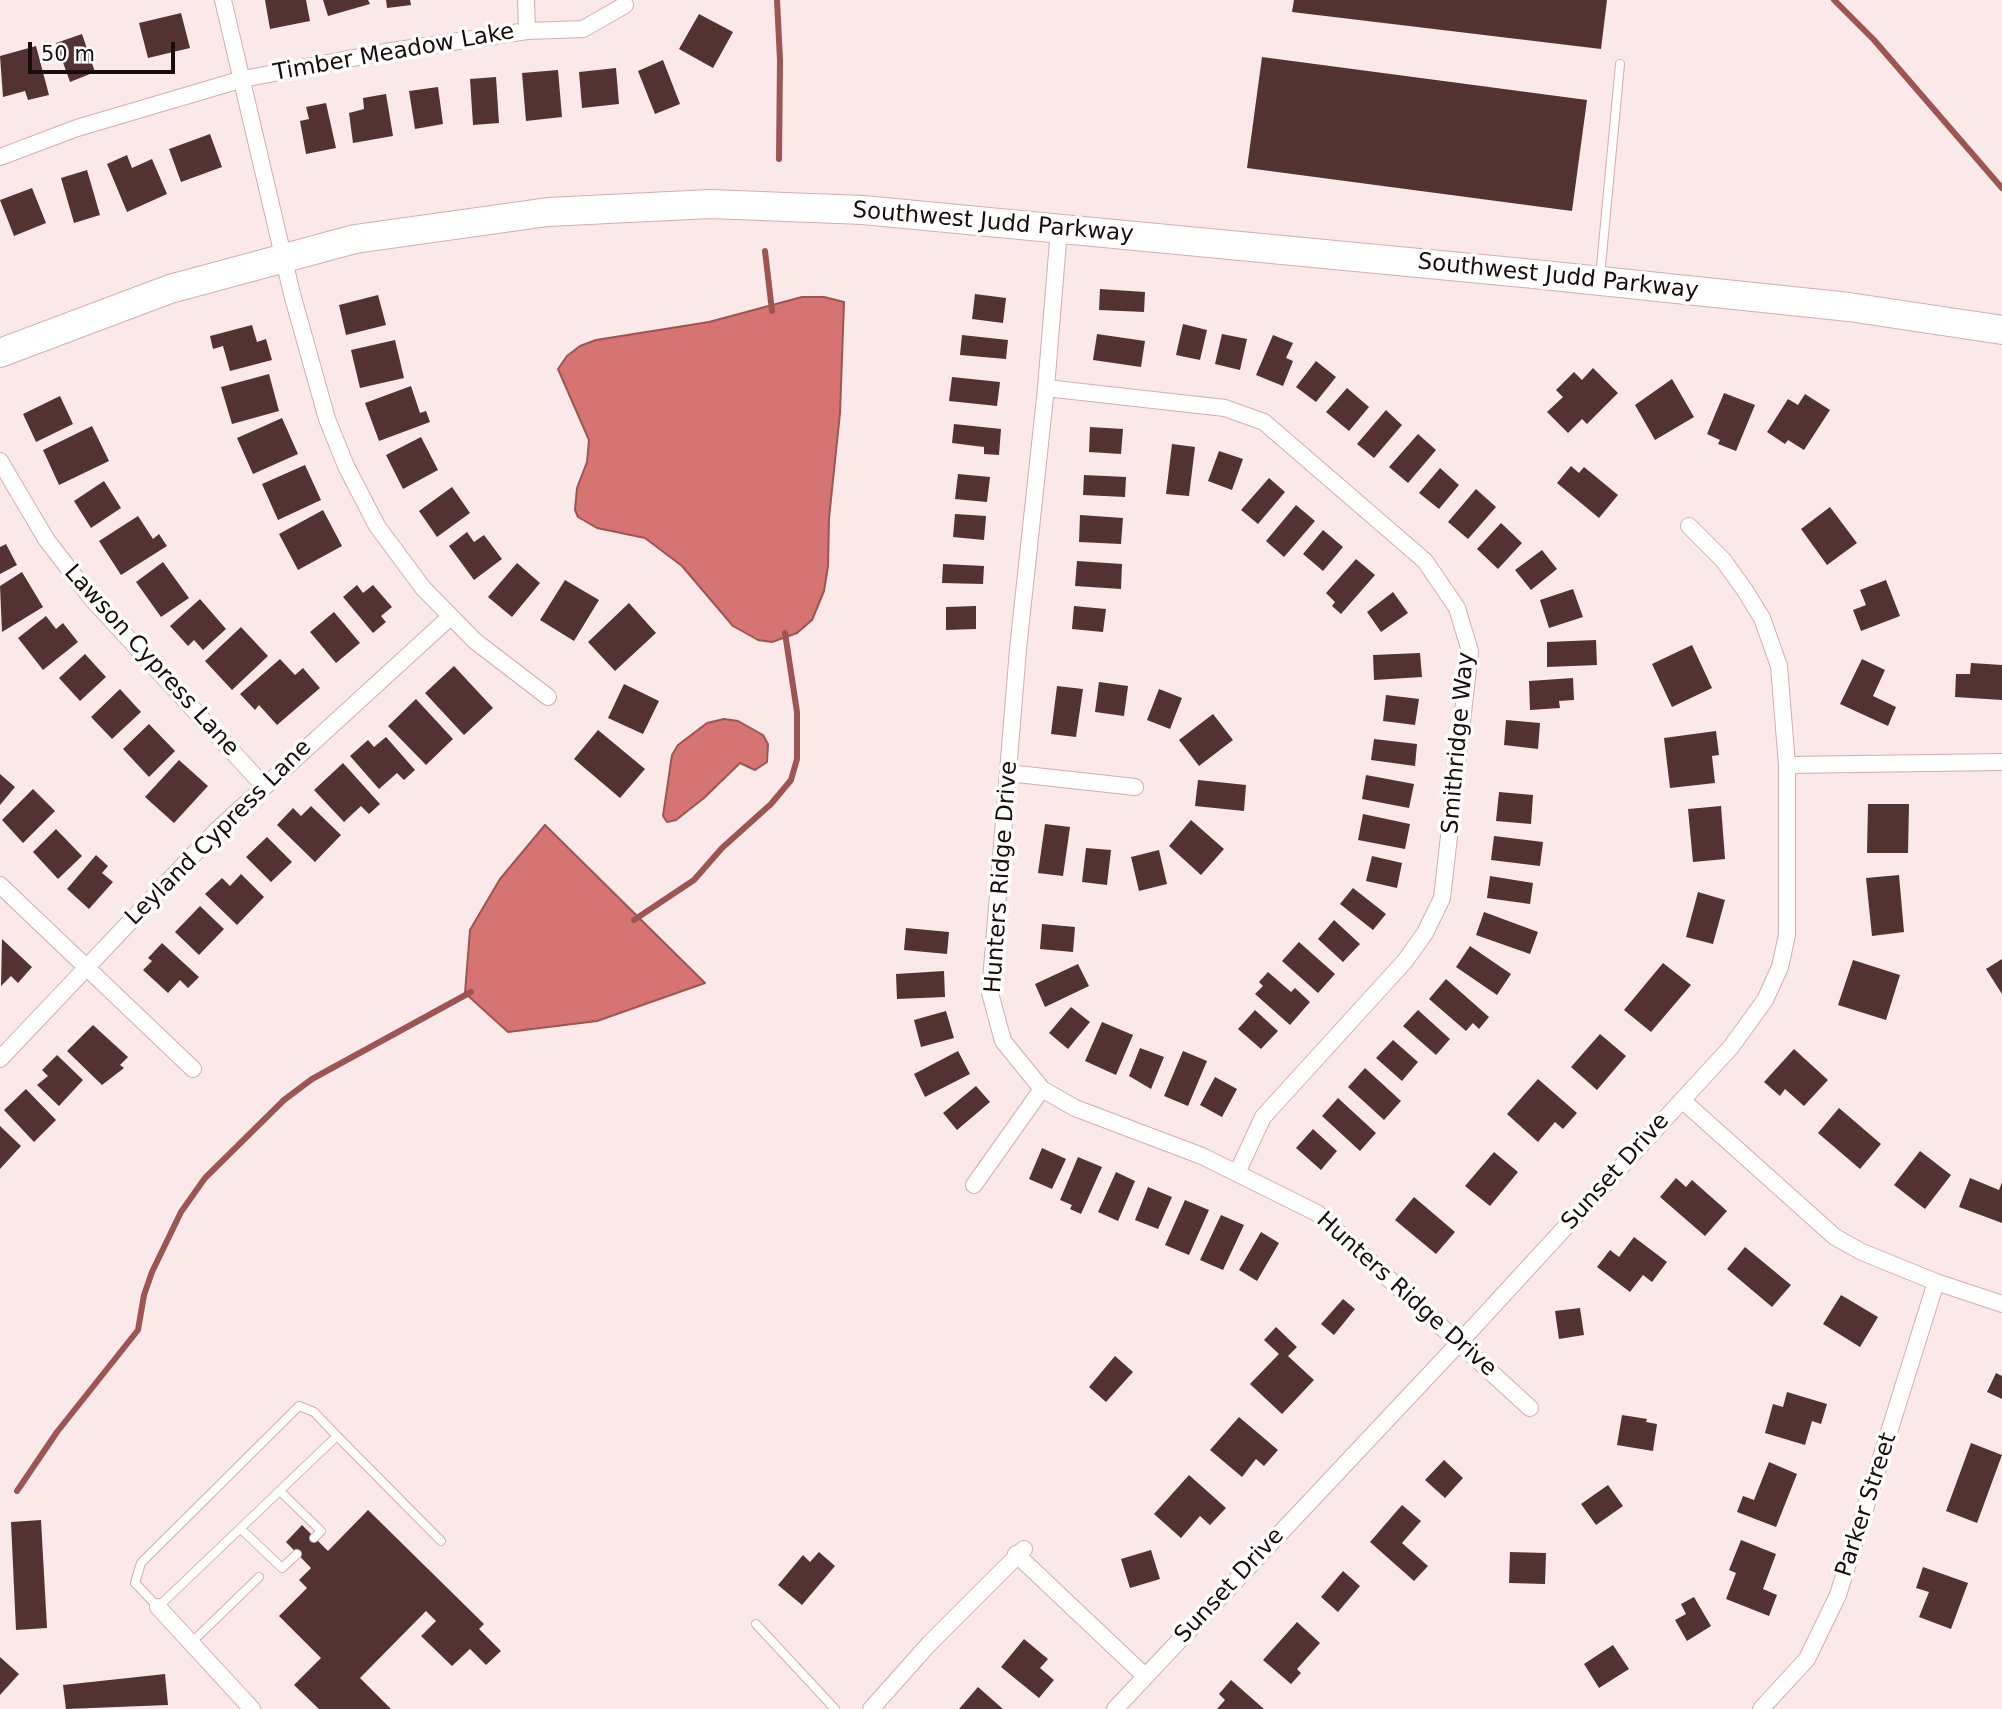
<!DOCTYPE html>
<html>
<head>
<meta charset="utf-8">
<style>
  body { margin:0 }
  #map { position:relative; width:2002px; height:1709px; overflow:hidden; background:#fae9e8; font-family:"DejaVu Sans",sans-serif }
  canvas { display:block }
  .scale { position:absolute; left:28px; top:42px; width:147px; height:32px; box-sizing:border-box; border:4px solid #190c0b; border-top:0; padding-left:9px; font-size:21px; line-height:24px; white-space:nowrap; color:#190c0b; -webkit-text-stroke:5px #fff; paint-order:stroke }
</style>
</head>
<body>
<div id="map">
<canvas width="2002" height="1709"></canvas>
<div class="scale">50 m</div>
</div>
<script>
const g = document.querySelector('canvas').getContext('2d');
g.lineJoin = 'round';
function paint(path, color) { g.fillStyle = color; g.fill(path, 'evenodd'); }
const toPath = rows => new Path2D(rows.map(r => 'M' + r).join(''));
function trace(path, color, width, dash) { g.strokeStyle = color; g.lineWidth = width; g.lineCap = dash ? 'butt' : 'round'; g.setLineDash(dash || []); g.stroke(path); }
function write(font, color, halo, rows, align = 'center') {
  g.font = font + ' "DejaVu Sans",sans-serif'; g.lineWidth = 7; g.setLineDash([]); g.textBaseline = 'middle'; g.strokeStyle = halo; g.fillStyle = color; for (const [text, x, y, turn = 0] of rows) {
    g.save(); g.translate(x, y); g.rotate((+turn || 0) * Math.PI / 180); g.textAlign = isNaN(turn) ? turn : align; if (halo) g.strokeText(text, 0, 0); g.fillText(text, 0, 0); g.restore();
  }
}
const water = toPath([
  [802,297,824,297,844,302,840,413,829,518,828,566,824,591,812,620,797,633,772,642,758,640,733,626,682,566,645,538,597,528,578,517,575,510,577,488,587,462,589,440,558,369,567,356,580,346,596,340,709,322,802,297],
  [724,719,738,721,763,735,768,744,767,762,755,770,740,763,704,798,676,820,667,822,663,816,672,755,678,745,707,723,724,719],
  [545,825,705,983,597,1021,508,1032,465,993,470,930,500,879,545,825]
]);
paint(water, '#d57472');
trace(water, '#9d5553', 2);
trace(toPath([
  [777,0,780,60,779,159],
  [1834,0,1874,40,2002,188],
  [765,251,772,311],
  [634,920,694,880,722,848,771,804,791,780,797,759,797,712,785,633],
  [17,1491,57,1432,138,1330,144,1295,152,1272,181,1212,205,1178,284,1100,312,1079,471,992]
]), '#9d5553', 6);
paint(toPath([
  [265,0,306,0,310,21,270,29],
  [323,0,368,0,370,4,328,16],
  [386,0,410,0,411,5,387,8],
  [1294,0,1607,0,1601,49,1292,12],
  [181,13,190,48,148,58,139,23],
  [699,14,733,32,713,68,679,49],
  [82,34,95,72,70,82,56,43],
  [36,46,49,95,28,100,25,91,3,97,0,56],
  [1262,57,1587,100,1572,211,1247,168],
  [663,60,680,104,655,114,638,71],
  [616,68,619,104,582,108,579,72],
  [558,70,562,117,526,121,522,73],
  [496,77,499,123,473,125,470,79],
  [438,87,443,124,415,129,409,91],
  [386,94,393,136,353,143,349,113,364,109,363,98],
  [326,103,336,148,306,154,300,121,309,119,306,107],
  [210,134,222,167,181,182,169,149],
  [127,155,132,168,152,159,167,194,127,212,107,164],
  [87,170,100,215,74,223,61,178],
  [32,188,46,223,14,236,0,200],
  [1100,289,1145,292,1144,312,1099,310],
  [975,294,1006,298,1003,323,972,319],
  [378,295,386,325,346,335,339,305],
  [1183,324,1207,330,1200,360,1176,355],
  [252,325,257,342,266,339,272,360,230,371,223,346,213,349,210,336],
  [1097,334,1145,341,1141,367,1093,360],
  [1222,334,1247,339,1240,370,1215,364],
  [962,335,1008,340,1006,359,960,355],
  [1273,335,1293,343,1286,358,1293,361,1283,386,1256,375],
  [395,340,404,378,360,388,351,350],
  [1316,361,1336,377,1316,402,1296,387],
  [1593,368,1618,393,1587,424,1582,419,1568,433,1547,412,1563,397,1556,390,1574,372,1582,380],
  [269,374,279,411,232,424,221,387],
  [952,377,1000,382,997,406,949,401],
  [1672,379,1694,417,1655,440,1635,405],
  [411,386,420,413,426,411,430,422,379,441,365,403],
  [1347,388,1369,407,1349,431,1326,412],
  [1724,393,1755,405,1736,451,1718,444,1720,440,1707,434],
  [1805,394,1830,410,1804,450,1788,440,1785,444,1767,432,1788,399,1798,405],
  [60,396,73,424,36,442,23,414],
  [1386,410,1402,425,1374,458,1357,444],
  [282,418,298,454,253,474,237,438],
  [954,424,1001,429,999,455,984,454,984,447,952,443],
  [92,426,109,461,59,485,43,450],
  [1090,427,1123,429,1121,454,1089,452],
  [1418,434,1436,450,1408,483,1389,467],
  [421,437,438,470,403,489,386,455],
  [1172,444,1195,447,1189,496,1166,494],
  [1219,451,1243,459,1232,490,1208,481],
  [305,465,321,500,278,520,262,484],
  [1571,466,1579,473,1584,467,1618,495,1599,518,1557,483],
  [1440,468,1459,485,1439,509,1419,493],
  [958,474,990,477,987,502,955,499],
  [1084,475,1126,477,1125,497,1083,495],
  [1269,478,1285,492,1258,524,1241,510],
  [104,481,121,508,91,528,74,501],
  [452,487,470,513,437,537,419,511],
  [1476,489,1496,507,1468,539,1448,522],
  [1296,505,1315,521,1284,557,1266,541],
  [1830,507,1857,543,1827,565,1801,529],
  [323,510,342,546,298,570,279,534],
  [955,514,986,516,984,540,953,537],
  [1080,515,1123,518,1121,544,1079,542],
  [138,516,153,539,159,534,167,546,121,575,99,541],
  [1501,523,1522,543,1498,569,1477,549],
  [1323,530,1343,547,1323,571,1303,554],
  [467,532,474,542,484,535,502,559,474,580,449,546],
  [6,544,17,565,0,574,0,547],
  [1542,550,1557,569,1531,590,1515,570],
  [1356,559,1375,575,1341,614,1332,606,1335,602,1326,593],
  [1077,561,1122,564,1121,589,1075,586],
  [163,562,189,598,161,617,136,582],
  [517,563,540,583,512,617,488,597],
  [943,564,984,566,983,584,942,583],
  [22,572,43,607,2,632,0,586],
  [565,580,599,600,574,641,540,620],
  [1886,580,1900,616,1861,631,1853,610,1866,605,1860,590],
  [357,585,363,593,373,585,392,607,381,616,386,622,373,633,343,597],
  [1573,589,1583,617,1549,628,1540,600],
  [1393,592,1408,613,1381,632,1367,612],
  [200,599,226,629,203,650,194,640,188,646,170,626],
  [629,603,656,633,615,671,588,642],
  [976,606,976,629,946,630,946,607],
  [1074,606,1106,609,1103,632,1072,629],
  [334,612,360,643,336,663,310,632],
  [46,616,56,629,63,623,78,642,43,670,18,638],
  [241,627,268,656,232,690,205,661],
  [1596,640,1597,665,1547,667,1547,642],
  [1692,645,1712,688,1672,707,1652,664],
  [1420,653,1422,677,1374,680,1373,655],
  [85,654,106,677,80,701,59,678],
  [280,659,295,675,303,668,320,688,277,725,259,705,255,710,240,694],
  [1862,659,1885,670,1873,696,1896,707,1888,726,1840,704],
  [1971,663,2002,665,2002,700,1955,697,1956,674,1970,674],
  [454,666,493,708,464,735,425,693],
  [1573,678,1574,700,1559,701,1560,708,1530,710,1529,681],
  [1099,682,1128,686,1124,716,1095,712],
  [624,684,659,701,643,734,608,718],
  [1057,686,1083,689,1076,737,1051,734],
  [120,689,141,712,112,739,91,717],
  [1159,689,1182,698,1170,729,1147,720],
  [1386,695,1419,699,1415,725,1383,721],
  [416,699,453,739,426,765,388,726],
  [1213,714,1233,740,1199,766,1179,740],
  [1506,720,1540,723,1538,749,1504,745],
  [149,724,175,751,149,777,123,749],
  [598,730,645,769,620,798,574,759],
  [1716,731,1719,755,1712,756,1715,783,1670,788,1664,738],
  [386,737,415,770,404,780,397,773,379,789,350,756,368,740,374,747],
  [1374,739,1417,744,1415,766,1371,760],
  [179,760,208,786,174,823,145,797],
  [343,763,380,804,369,814,361,806,344,822,314,790],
  [0,774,15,787,0,805],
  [1366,775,1414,784,1409,808,1362,799],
  [1198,780,1246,785,1244,811,1195,806],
  [33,789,55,811,23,843,2,820],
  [1499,792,1533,795,1531,824,1496,821],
  [1868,804,1909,804,1908,853,1867,853],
  [311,806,341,835,315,862,277,825,293,808,301,816],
  [1721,806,1725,859,1693,862,1688,809],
  [1363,814,1410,824,1405,849,1358,840],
  [1191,820,1224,849,1201,875,1169,846],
  [1045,824,1070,827,1063,876,1038,873],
  [56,829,82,856,58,879,33,852],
  [1494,836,1543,842,1540,866,1491,860],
  [267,837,292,862,271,882,246,857],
  [1086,848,1111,850,1107,885,1082,882],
  [1159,850,1167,884,1139,891,1131,857],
  [96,855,108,866,102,873,113,882,89,909,67,889],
  [1372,856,1402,863,1397,888,1366,881],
  [241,874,264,897,237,925,205,894,222,878,230,886],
  [1899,875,1904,932,1872,936,1866,878],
  [1490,876,1533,883,1530,904,1487,898],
  [1353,888,1386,914,1373,930,1340,904],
  [1698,892,1725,900,1713,944,1686,937],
  [200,906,224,929,199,955,175,932],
  [1484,912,1538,932,1530,954,1476,935],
  [1334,920,1360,944,1343,962,1318,939],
  [1042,924,1075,927,1073,952,1040,949],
  [906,928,949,932,947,954,904,950],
  [2,939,32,967,18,983,11,976,1,986],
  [1299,942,1335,974,1318,993,1282,961],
  [162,943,199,977,188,988,180,980,168,993,143,970,152,961,148,958],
  [1470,946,1511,974,1497,995,1456,967],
  [2002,959,2002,994,1986,969],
  [1853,960,1900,975,1886,1020,1838,1005],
  [1663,963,1691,985,1651,1032,1624,1010],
  [1078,964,1089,986,1045,1007,1035,984],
  [944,971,945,997,897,999,896,974],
  [1268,972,1291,992,1295,988,1310,1002,1290,1025,1255,994,1263,986,1259,982],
  [1446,979,1489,1017,1479,1029,1473,1023,1466,1031,1429,999],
  [1071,1007,1090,1022,1068,1049,1049,1033],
  [1255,1010,1278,1031,1261,1049,1238,1029],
  [1418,1010,1450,1039,1436,1055,1403,1026],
  [946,1011,954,1038,921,1047,914,1020],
  [1102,1022,1133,1035,1116,1075,1085,1061],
  [93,1025,128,1057,120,1065,124,1068,102,1085,67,1051],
  [1600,1034,1626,1056,1597,1090,1571,1067],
  [1393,1040,1418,1062,1402,1081,1376,1058],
  [1140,1048,1164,1057,1151,1089,1129,1076],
  [1794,1049,1828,1080,1804,1106,1785,1089,1780,1096,1764,1082],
  [958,1051,970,1074,925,1097,914,1074],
  [1183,1051,1207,1061,1188,1106,1164,1096],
  [57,1055,83,1080,59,1106,37,1085,48,1076,42,1070],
  [1365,1068,1401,1101,1384,1120,1348,1087],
  [1215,1077,1237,1089,1222,1117,1200,1105],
  [1538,1079,1577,1113,1563,1129,1555,1122,1538,1142,1507,1114],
  [976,1086,990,1102,957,1130,943,1113],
  [26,1089,56,1120,34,1142,4,1110],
  [1338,1098,1376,1133,1360,1151,1322,1116],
  [1839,1108,1881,1144,1860,1169,1818,1133],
  [0,1126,21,1146,0,1169],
  [1313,1129,1337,1151,1321,1170,1296,1148],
  [1042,1148,1066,1159,1052,1189,1029,1179],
  [1920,1151,1951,1175,1925,1209,1894,1185],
  [1494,1152,1518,1172,1490,1206,1465,1186],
  [1078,1157,1102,1167,1081,1214,1070,1209,1072,1205,1060,1200],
  [1116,1172,1135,1181,1118,1221,1098,1212],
  [1676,1178,1686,1187,1692,1180,1727,1211,1705,1236,1660,1197],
  [1970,1178,1999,1190,2002,1182,2002,1223,1959,1207],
  [1148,1187,1172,1197,1158,1229,1135,1220],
  [1414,1197,1455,1232,1436,1254,1395,1220],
  [1185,1200,1209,1210,1189,1255,1165,1245],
  [1221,1215,1244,1225,1223,1270,1200,1260],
  [1261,1232,1279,1243,1257,1281,1239,1270],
  [1634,1237,1667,1262,1652,1282,1643,1275,1630,1292,1597,1267,1610,1250,1619,1257],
  [1745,1247,1791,1285,1772,1307,1727,1269],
  [1841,1295,1878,1317,1860,1347,1823,1324],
  [1343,1299,1355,1309,1334,1335,1321,1324],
  [1580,1308,1584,1335,1559,1339,1555,1311],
  [1276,1327,1297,1347,1288,1356,1314,1380,1282,1414,1250,1384,1279,1354,1264,1340],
  [1115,1356,1133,1372,1106,1402,1089,1387],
  [1996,1373,2002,1376,2002,1399,1987,1392],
  [1787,1392,1827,1404,1821,1424,1812,1421,1805,1445,1765,1433,1773,1404,1783,1407],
  [1622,1415,1647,1419,1646,1422,1657,1424,1653,1451,1617,1445],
  [1239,1417,1278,1450,1264,1466,1256,1459,1242,1477,1210,1450],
  [1971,1443,2002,1455,1977,1523,1946,1511],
  [1444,1460,1463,1478,1445,1498,1425,1480],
  [1769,1462,1797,1474,1776,1527,1737,1512,1743,1496,1754,1500],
  [1189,1475,1226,1508,1210,1525,1200,1516,1181,1538,1154,1514],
  [1608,1485,1623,1506,1596,1525,1581,1504],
  [1402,1505,1421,1521,1402,1543,1428,1566,1414,1581,1370,1542],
  [368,1510,484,1624,479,1629,501,1651,486,1665,470,1649,452,1666,421,1636,436,1621,426,1611,360,1678,391,1709,319,1709,294,1685,321,1658,279,1616,307,1588,299,1580,311,1568,286,1542,302,1525,328,1551],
  [41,1520,47,1628,16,1630,11,1522],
  [1741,1540,1776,1554,1763,1589,1777,1595,1769,1616,1726,1599,1736,1573,1729,1570],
  [1151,1550,1160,1579,1130,1588,1121,1559],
  [819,1552,835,1566,802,1605,778,1585,803,1555,810,1562],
  [1510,1552,1546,1553,1545,1584,1509,1583],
  [1923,1567,1968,1583,1951,1629,1919,1617,1929,1592,1916,1588],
  [1343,1571,1360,1586,1338,1612,1321,1597],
  [1694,1597,1711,1626,1687,1641,1675,1620,1686,1614,1681,1604],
  [1297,1622,1320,1643,1297,1669,1301,1673,1291,1684,1263,1660],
  [1024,1639,1048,1659,1040,1668,1054,1680,1039,1698,1001,1667],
  [1613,1645,1629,1669,1599,1688,1584,1664],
  [0,1657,19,1674,0,1695],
  [165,1674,168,1705,66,1709,63,1685],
  [1231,1680,1264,1709,1217,1709,1225,1700,1219,1694],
  [978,1687,1003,1709,959,1709]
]), '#533331');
const lane = toPath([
  [1600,277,1620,64],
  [299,1406,314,1412,337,1436,158,1607,135,1583,141,1563,299,1406],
  [337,1436,441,1541],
  [280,1491,321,1531,314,1538],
  [241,1529,282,1568,297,1554],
  [756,1624,835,1709],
  [192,1642,259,1577]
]);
const street = toPath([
  [223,0,292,294,327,419,346,466,377,526,423,588,475,641,548,697],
  [526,0,527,31],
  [0,157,77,128,243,79,385,52,527,31,583,29,625,5],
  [1059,229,1046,388,1018,649,990,993,1003,1041,1042,1089,1075,1108,1202,1156,1317,1213,1530,1408],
  [1046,388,1225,408,1264,422,1425,561,1457,608,1470,651,1442,898,1425,933,1405,961,1263,1117,1237,1173],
  [0,461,46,539,92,599,263,785],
  [1787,765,2002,762],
  [1008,773,1135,787],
  [0,885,193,1069],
  [0,1059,215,832,449,618],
  [1682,1100,1835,1237,1862,1252,1936,1282,2002,1304],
  [974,1185,1042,1089],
  [1016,1554,1145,1676],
  [158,1607,252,1709],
  [871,1709,929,1644,1024,1549],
  [1115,1709,1459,1343,1731,1047,1765,1000,1780,967,1787,935,1787,765,1779,666,1762,618,1744,589,1723,560,1689,526],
  [1761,1709,1807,1659,1838,1595,1936,1282]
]);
const highway = toPath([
  [0,353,170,289,355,239,548,212,710,204,863,210,1534,274,1849,307,2002,330]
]);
trace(lane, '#d5adab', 10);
trace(street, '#d5adab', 18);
trace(highway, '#d5adab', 30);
trace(lane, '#fff', 8);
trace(street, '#fff', 16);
trace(highway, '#fff', 28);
write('23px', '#190c0b', '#fff', [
  ["Timber Meadow Lake",394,53,-10],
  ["Southwest Judd Parkway",993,223,5],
  ["Southwest Judd Parkway",1558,277,6],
  ["Lawson Cypress Lane",151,661,48],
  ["Smithridge Way",1459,743,-85],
  ["Leyland Cypress Lane",219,833,-45],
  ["Hunters Ridge Drive",1002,877,-86],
  ["Sunset Drive",1616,1172,-48],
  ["Hunters Ridge Drive",1406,1295,42],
  ["Parker Street",1867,1505,-72],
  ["Sunset Drive",1230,1586,-47]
]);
</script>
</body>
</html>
